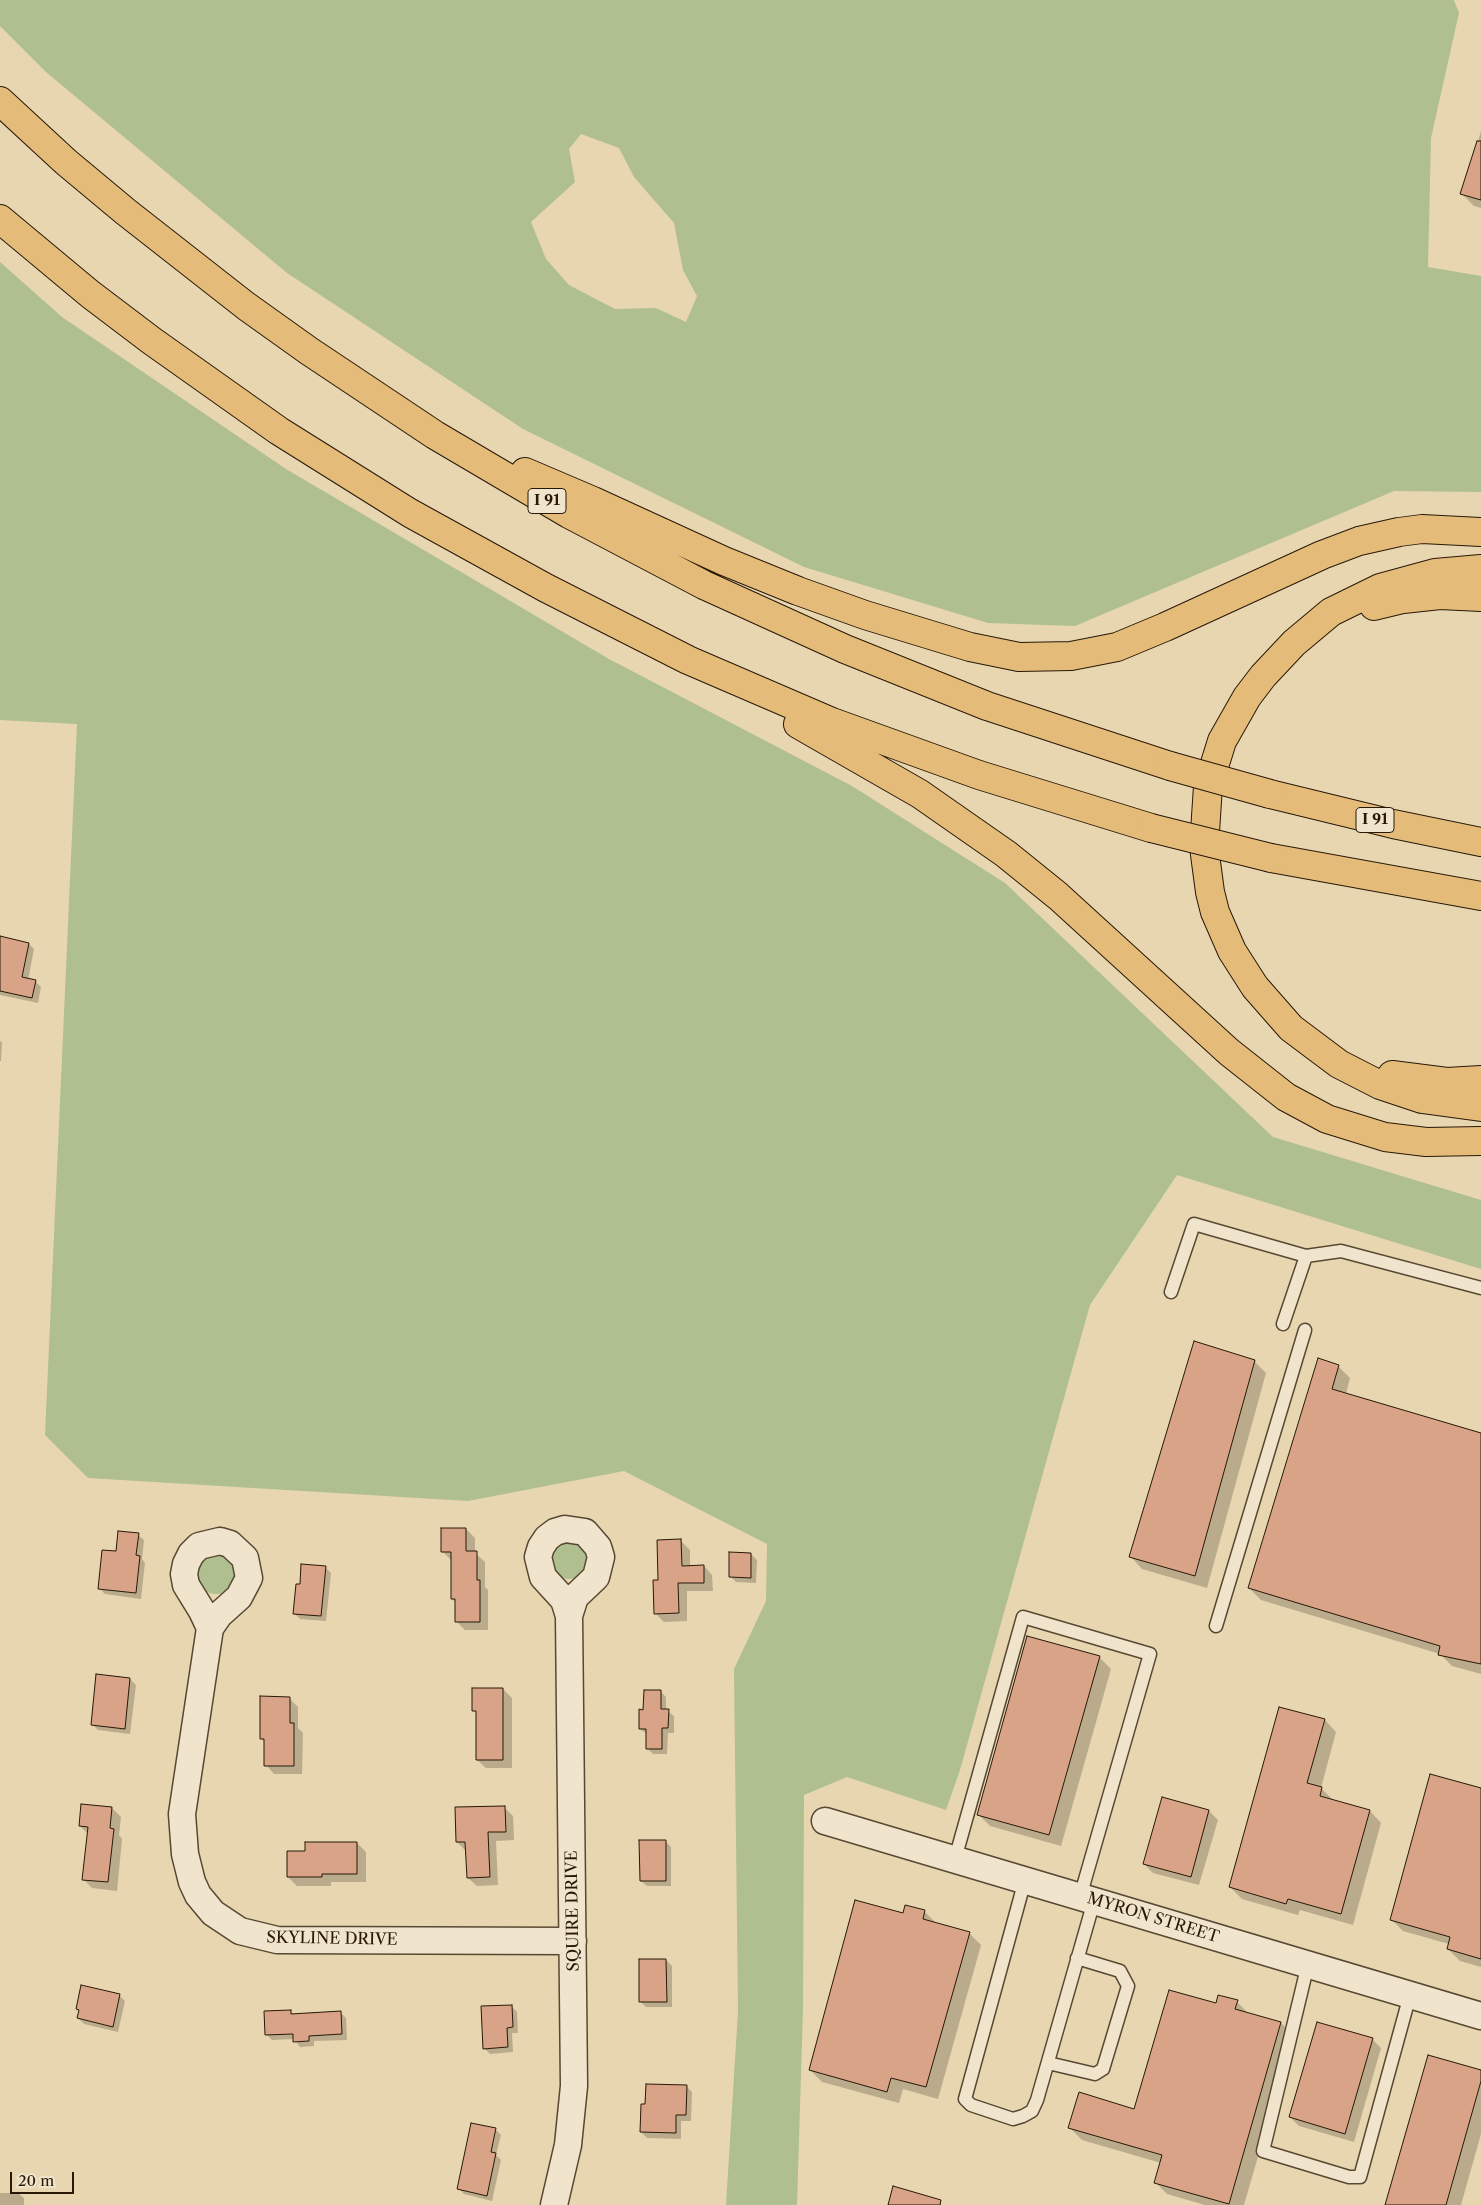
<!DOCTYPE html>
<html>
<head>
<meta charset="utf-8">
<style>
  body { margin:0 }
  #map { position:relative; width:1481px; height:2205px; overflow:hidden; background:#e8d6b0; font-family:"Libre Caslon Text",serif }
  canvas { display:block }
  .scale { position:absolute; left:10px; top:2172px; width:64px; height:22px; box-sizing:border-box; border:2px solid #271808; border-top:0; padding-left:6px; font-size:15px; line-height:18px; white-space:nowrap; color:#271808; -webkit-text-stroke:4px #f0e4cc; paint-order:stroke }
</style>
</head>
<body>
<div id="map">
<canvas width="1481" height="2205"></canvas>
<div class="scale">20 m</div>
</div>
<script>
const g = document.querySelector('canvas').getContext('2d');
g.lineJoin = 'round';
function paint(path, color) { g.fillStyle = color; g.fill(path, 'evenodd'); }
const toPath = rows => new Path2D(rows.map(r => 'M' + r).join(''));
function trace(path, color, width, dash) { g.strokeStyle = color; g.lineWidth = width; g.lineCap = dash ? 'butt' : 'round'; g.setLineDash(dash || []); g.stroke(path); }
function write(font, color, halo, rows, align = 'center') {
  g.font = font + ' "Libre Caslon Text",serif'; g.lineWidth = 5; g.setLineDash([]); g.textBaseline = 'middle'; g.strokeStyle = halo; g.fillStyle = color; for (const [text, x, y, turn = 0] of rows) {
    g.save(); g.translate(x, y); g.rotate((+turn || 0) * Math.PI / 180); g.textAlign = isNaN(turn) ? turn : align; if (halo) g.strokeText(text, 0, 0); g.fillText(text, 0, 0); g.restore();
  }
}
paint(toPath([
  [0,0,1454,0,1459,13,1431,138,1428,267,1481,276,1481,492,1394,491,1075,626,988,623,804,567,523,429,287,273,46,72,0,26],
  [581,134,619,148,634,177,674,223,683,270,697,296,686,322,656,308,615,309,569,285,546,259,531,222,575,182,569,149],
  [0,262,62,317,286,469,609,659,852,786,1005,883,1273,1137,1481,1200,1481,1269,1177,1175,1090,1305,960,1770,946,1810,847,1777,804,1795,803,2009,797,2205,726,2205,738,2011,734,1669,766,1601,767,1544,624,1471,468,1501,88,1478,45,1435,77,724,0,720],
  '550 1560a19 19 0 1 1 38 0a19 19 0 1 1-38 0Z',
  '196 1574a20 20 0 1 1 40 0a20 20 0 1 1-40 0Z'
]), '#b0bf90');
paint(toPath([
  [1481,131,1481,208,1474,206,1462,194],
  [0,937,29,944,34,949,28,980,36,982,41,987,38,1003,0,995],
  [0,1041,2,1042,1,1061,0,1061],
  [1254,1361,1266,1373,1207,1588,1142,1569,1131,1557],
  [1338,1366,1350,1378,1346,1394,1481,1434,1481,1674,1452,1666,1440,1654,1261,1600,1249,1588],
  [466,1529,475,1538,475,1553,485,1562,485,1587,488,1590,488,1630,465,1630,456,1621,456,1603,452,1599,451,1560,442,1551],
  [138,1535,144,1540,142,1559,145,1563,141,1599,105,1594,100,1589,117,1553],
  [681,1541,690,1550,690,1567,704,1566,712,1575,713,1591,687,1591,687,1621,664,1622,655,1613,659,1581],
  [751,1554,757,1560,756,1583,736,1582,730,1576],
  [325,1567,331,1573,326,1621,300,1619,294,1613,301,1585],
  [1099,1657,1111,1669,1061,1846,990,1826,978,1814],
  [130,1679,136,1685,130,1734,98,1730,92,1724],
  [503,1689,512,1698,512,1768,486,1768,477,1760,477,1714,474,1710],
  [660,1691,666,1697,666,1710,674,1716,674,1733,668,1733,667,1754,653,1754,647,1748,647,1734,640,1729],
  [289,1698,298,1707,298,1728,303,1733,302,1774,274,1774,266,1765,266,1743,262,1739],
  [1325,1720,1336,1732,1321,1788,1333,1800,1370,1811,1381,1823,1353,1925,1300,1910,1298,1915,1242,1899,1230,1887],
  [1481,1789,1481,1967,1460,1961,1448,1949,1449,1944,1403,1931,1391,1919],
  [1163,1799,1209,1811,1218,1820,1199,1885,1153,1873,1144,1864],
  [504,1807,513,1816,514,1840,496,1841,498,1885,477,1886,468,1878,466,1851,457,1842],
  [112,1808,121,1817,119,1835,122,1839,117,1891,92,1888,83,1879,88,1834,80,1826],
  [665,1841,671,1847,671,1886,647,1886,641,1881],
  [357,1843,366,1852,366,1882,331,1882,331,1886,297,1886,288,1877,306,1852],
  [924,1911,937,1924,969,1933,981,1945,938,2099,903,2089,899,2103,822,2082,810,2070,904,1915],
  [666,1960,672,1966,672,2007,646,2007,641,2002],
  [119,1995,125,2001,118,2032,84,2024,78,2018,80,2011,77,2009],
  [1237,2002,1249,2014,1281,2023,1293,2035,1244,2205,1205,2205,1167,2194,1155,2182,1161,2163,1082,2140,1070,2128,1135,2110,1217,2005],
  [511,2006,517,2012,518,2033,512,2033,513,2052,490,2054,484,2048],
  [290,2011,294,2015,341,2013,346,2018,347,2040,314,2041,314,2046,300,2047,294,2039,272,2040,266,2034],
  [1372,2039,1381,2048,1354,2142,1299,2126,1290,2117],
  [1481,2071,1481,2134,1461,2205,1386,2205],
  [686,2086,692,2092,691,2121,681,2121,681,2139,647,2138,641,2132,647,2105],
  [495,2129,501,2135,496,2155,501,2160,492,2201,464,2194,459,2189],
  [0,2193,18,2193,24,2198,24,2205,0,2205]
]), '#0003');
const building = toPath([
  [1477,141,1481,141,1481,200,1460,194,1477,141],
  [0,936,29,943,22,977,36,980,32,998,0,991,0,936],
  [1194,1341,1255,1360,1195,1576,1129,1557,1194,1341],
  [1318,1358,1339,1365,1332,1389,1481,1433,1481,1664,1438,1655,1440,1646,1248,1588,1318,1358],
  [441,1528,466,1528,466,1551,477,1551,477,1580,480,1580,480,1622,455,1622,455,1599,451,1599,451,1552,441,1552,441,1528],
  [118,1531,139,1533,136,1555,140,1556,136,1593,98,1589,102,1550,116,1551,118,1531],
  [681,1539,682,1566,704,1565,704,1583,678,1583,679,1613,654,1614,653,1580,658,1580,657,1540,681,1539],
  [729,1552,751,1553,751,1578,729,1577,729,1552],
  [301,1564,326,1566,321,1616,293,1614,296,1584,300,1584,301,1564],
  [1027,1636,1100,1656,1049,1835,977,1815,1027,1636],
  [96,1674,130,1678,125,1729,91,1725,96,1674],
  [472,1688,503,1688,503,1760,476,1760,476,1711,472,1711,472,1688],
  [644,1690,661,1690,661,1709,669,1709,668,1728,662,1728,662,1749,646,1749,646,1729,639,1729,639,1709,643,1710,644,1690],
  [260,1696,290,1697,290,1723,294,1723,294,1766,264,1766,264,1739,260,1739,260,1696],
  [1279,1707,1325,1719,1307,1783,1322,1787,1320,1796,1370,1810,1341,1914,1288,1899,1286,1904,1229,1887,1279,1707],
  [1430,1774,1481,1788,1481,1959,1447,1949,1450,1937,1390,1920,1430,1774],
  [1162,1797,1209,1810,1191,1877,1143,1864,1162,1797],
  [81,1804,112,1807,110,1828,114,1829,108,1882,82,1880,88,1827,79,1826,81,1804],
  [505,1806,506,1832,488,1832,490,1877,467,1878,465,1842,456,1842,455,1807,505,1806],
  [639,1840,666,1840,666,1881,640,1881,639,1840],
  [305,1842,357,1842,357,1874,322,1874,322,1877,287,1877,287,1851,305,1851,305,1842],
  [855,1900,903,1913,905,1905,925,1910,923,1919,970,1932,926,2087,891,2078,887,2092,809,2070,855,1900],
  [639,1959,666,1959,667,2002,639,2002,639,1959],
  [81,1985,120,1994,113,2027,77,2018,79,2010,76,2009,81,1985],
  [1169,1990,1216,2003,1218,1995,1238,2000,1235,2009,1281,2022,1229,2204,1154,2183,1162,2155,1068,2128,1079,2092,1134,2109,1169,1990],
  [512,2005,513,2027,507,2028,508,2047,483,2049,481,2006,512,2005],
  [291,2010,291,2014,341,2011,342,2034,309,2036,309,2041,293,2042,293,2034,265,2035,264,2011,291,2010],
  [1317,2022,1373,2038,1345,2134,1289,2117,1317,2022],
  [1428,2055,1481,2070,1481,2081,1446,2205,1385,2205,1428,2055],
  [646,2084,687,2085,686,2115,676,2115,676,2133,640,2132,641,2104,645,2104,646,2084],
  [471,2123,496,2128,491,2152,496,2153,487,2196,457,2189,471,2123],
  [893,2186,941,2200,940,2205,888,2205,893,2186]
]);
paint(building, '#d8a386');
trace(building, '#271808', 1);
const service = toPath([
  [1306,1256,1341,1251,1481,1288],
  [1171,1292,1194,1224,1306,1256,1283,1324],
  [1216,1626,1305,1330],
  [955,1859,1023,1617,1150,1654,1080,1897],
  [1025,1880,965,2099,971,2105,1013,2119,1023,2116,1032,2111,1037,2100,1094,1901],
  [1308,1964,1263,2151,1349,2177,1360,2177,1410,1995],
  [1048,2063,1095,2074,1103,2069,1128,1986,1120,1971,1077,1958]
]);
const minor = toPath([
  [220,1541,230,1544,245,1558,249,1578,239,1597,219,1615,210,1628,202,1611,186,1585,184,1574,186,1564,191,1554,199,1546,220,1541],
  [210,1628,182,1814,185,1854,192,1882,198,1895,213,1913,240,1931,277,1940,573,1941],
  [825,1821,1481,2016],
  [554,2205,568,2145,574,2086,569,1616,564,1600,543,1577,538,1557,541,1547,547,1538,555,1532,565,1529,585,1532,598,1547,601,1557,596,1577,575,1597,569,1616]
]);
const motorway = toPath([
  [0,101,66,162,126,212,246,306,309,351,435,435,569,514,704,585,845,649,987,706,1170,766],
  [0,219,90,294,152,341,279,431,410,513,546,588,688,660,832,722,979,775,1151,828],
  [525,472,593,501,724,561,798,591,865,615,970,647,1019,657,1071,656,1117,647,1165,627,1322,555,1359,541,1399,532,1422,529,1481,532],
  [1481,569,1435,573,1380,588,1331,612,1294,643,1263,676,1247,697,1222,741,1208,786,1204,847,1210,892,1215,912,1232,951,1255,987,1291,1028,1339,1064,1380,1085,1422,1099,1481,1107],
  [1374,606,1403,599,1440,595,1481,597],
  [798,724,920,794,1006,854,1058,896,1229,1052,1286,1097,1327,1119,1385,1137,1426,1142,1481,1141],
  [1270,794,1393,824,1481,842],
  [1271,858,1481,896],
  [1392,1075,1447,1082,1481,1080]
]);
trace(service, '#574832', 15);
trace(minor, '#574832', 29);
trace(motorway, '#271808', 30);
trace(service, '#f0e4cc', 12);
trace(minor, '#f0e4cc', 26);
trace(motorway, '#e4bb78', 28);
const motorwayBridge = toPath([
  [1170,766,1270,794],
  [1151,828,1271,858]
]);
trace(motorwayBridge, '#271808', 30, []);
trace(motorwayBridge, '#e4bb78', 28);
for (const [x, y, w] of [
  [547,501,38],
  [1375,820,38]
]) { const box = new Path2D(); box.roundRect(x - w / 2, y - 12.5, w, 25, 4); g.fillStyle = '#f0e4cc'; g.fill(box); trace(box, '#271808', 1); }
write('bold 15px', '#271808', null, [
  ["I 91",547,501],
  ["I 91",1375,820]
]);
write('16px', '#271808', '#f0e4cc', [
  ["SQUIRE DRIVE",573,1911,-91],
  ["MYRON STREET",1153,1918,17],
  ["SKYLINE DRIVE",332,1939,1]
]);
</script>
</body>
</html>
